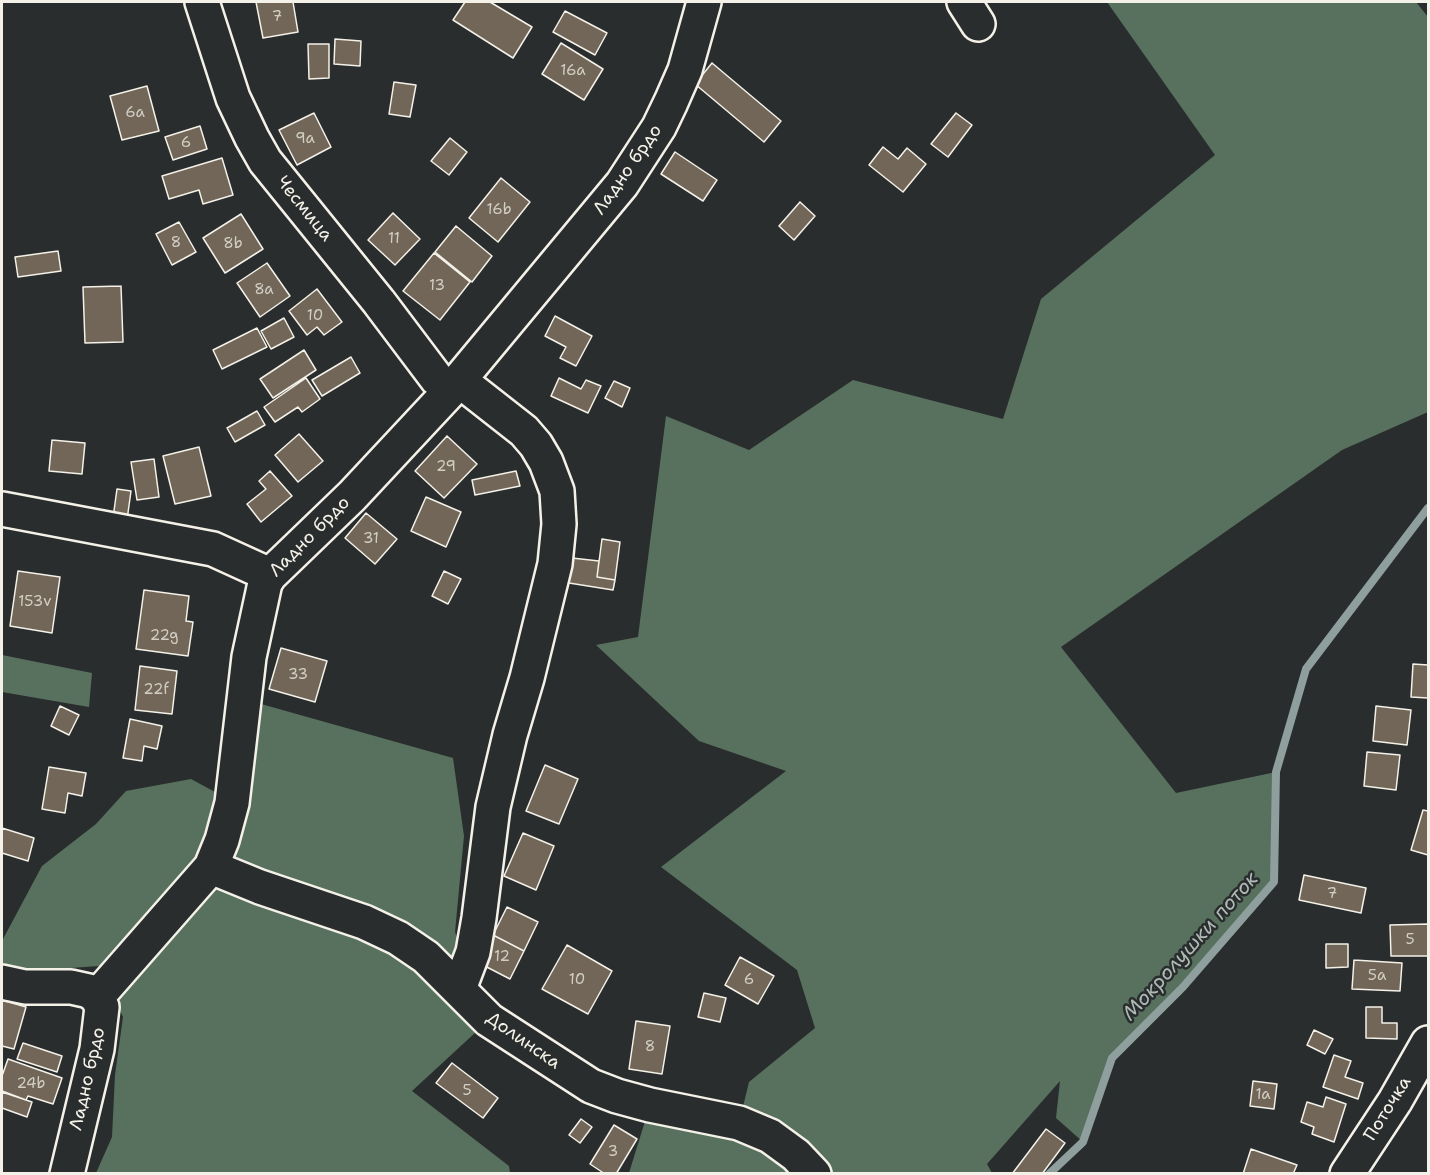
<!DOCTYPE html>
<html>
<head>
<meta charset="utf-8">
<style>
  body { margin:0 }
  #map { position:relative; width:1430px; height:1175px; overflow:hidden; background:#2a2d2e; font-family:"Shantell Sans",sans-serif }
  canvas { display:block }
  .frame { position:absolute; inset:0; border:3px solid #f4f1e8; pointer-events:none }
</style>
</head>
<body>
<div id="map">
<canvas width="1430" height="1175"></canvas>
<div class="frame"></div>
</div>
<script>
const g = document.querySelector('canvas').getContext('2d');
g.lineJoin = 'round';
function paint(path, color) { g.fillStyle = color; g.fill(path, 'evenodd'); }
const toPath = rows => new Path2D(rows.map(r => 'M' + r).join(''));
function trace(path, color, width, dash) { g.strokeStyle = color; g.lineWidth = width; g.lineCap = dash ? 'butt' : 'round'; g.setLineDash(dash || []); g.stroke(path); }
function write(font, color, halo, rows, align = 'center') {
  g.font = font + ' "Shantell Sans",sans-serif'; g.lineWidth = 5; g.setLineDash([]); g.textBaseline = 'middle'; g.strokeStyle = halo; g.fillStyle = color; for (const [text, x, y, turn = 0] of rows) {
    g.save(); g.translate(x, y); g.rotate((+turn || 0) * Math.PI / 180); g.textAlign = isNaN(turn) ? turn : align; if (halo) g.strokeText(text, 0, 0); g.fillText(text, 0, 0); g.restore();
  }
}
paint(toPath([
  [1107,2,1416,2,1428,17,1428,412,1342,450,1061,647,1176,793,1276,772,1274,882,1167,1007,1112,1058,1083,1142,1056,1118,1060,1081,987,1164,992,1173,629,1173,650,1105,739,1123,749,1082,815,1028,797,970,661,867,786,771,699,741,596,645,638,637,666,416,749,450,853,380,1003,419,1041,299,1215,155],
  [2,655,92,673,89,707,2,692],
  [254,702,453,758,464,836,455,932,489,1020,412,1091,509,1166,510,1173,96,1173,112,1137,115,1075,123,1017,99,966,56,969,2,969,2,941,42,866,96,824,126,791,191,779,239,805]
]), '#58715e');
trace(toPath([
  [1049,1174,1083,1142,1112,1058,1183,987,1274,882,1276,772,1306,669,1428,508]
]), '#8e9f9e', 8);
const building = toPath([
  [256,2,293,2,298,32,263,38,256,2],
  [465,2,490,2,532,27,513,58,453,20,465,2],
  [565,11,607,33,595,55,553,32,565,11],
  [335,39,361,41,360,66,334,64,335,39],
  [561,43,603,69,584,100,542,74,561,43],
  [308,44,329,44,329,78,309,79,308,44],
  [712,63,781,121,764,142,695,84,712,63],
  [394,82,416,85,410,117,389,114,394,82],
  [147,86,159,131,122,140,110,96,147,86],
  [314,113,331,147,297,165,279,130,314,113],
  [956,113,972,125,948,157,931,144,956,113],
  [200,126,207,149,173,160,165,137,200,126],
  [450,138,467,152,449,175,431,161,450,138],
  [883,147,898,159,907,148,926,164,903,192,869,165,883,147],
  [675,152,717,180,703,201,661,174,675,152],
  [222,158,233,195,203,204,199,190,169,199,162,176,222,158],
  [501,178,530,202,498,242,469,218,501,178],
  [800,202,815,216,794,240,779,226,800,202],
  [393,213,420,239,395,265,368,240,393,213],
  [241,214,263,249,225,273,203,238,241,214],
  [179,222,196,252,172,265,156,234,179,222],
  [456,226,492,256,472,282,435,252,456,226],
  [58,251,61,271,18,277,15,257,58,251],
  [434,253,470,282,440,320,403,291,434,253],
  [267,263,290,296,260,317,237,283,267,263],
  [121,286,123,342,85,343,83,287,121,286],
  [317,289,342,322,324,335,317,327,307,335,289,311,317,289],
  [555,316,592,336,576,366,560,358,566,347,545,336,555,316],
  [284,318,294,337,271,349,261,331,284,318],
  [257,328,267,347,222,369,213,350,257,328],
  [304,350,316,370,273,398,260,379,304,350],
  [351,357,360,373,322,396,312,380,351,357],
  [306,378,320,399,302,412,298,407,275,422,264,407,306,378],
  [559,378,581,389,586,380,601,386,588,413,551,396,559,378],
  [614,381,630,388,622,407,605,398,614,381],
  [257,411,265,425,235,442,227,428,257,411],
  [299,434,323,461,298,482,275,455,299,434],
  [447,436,477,464,444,498,415,471,447,436],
  [52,440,85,443,82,474,49,471,52,440],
  [199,447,211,496,175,504,163,456,199,447],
  [154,459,159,497,137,500,131,462,154,459],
  [270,471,292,496,261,522,247,504,266,489,259,481,270,471],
  [516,471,520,486,475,495,472,480,516,471],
  [117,489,131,491,127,520,113,518,117,489],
  [426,497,461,512,446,547,411,531,426,497],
  [366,513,397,539,375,564,345,538,366,513],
  [602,539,620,542,615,580,597,577,602,539],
  [572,558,599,561,597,577,615,580,613,590,569,583,572,558],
  [18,571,60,577,52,633,10,626,18,571],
  [444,571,461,579,448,604,432,596,444,571],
  [144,590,189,596,186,621,193,622,188,656,136,649,144,590],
  [281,648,327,661,315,702,269,689,281,648],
  [1413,664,1428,665,1428,698,1411,697,1413,664],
  [140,666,177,671,172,714,135,710,140,666],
  [60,706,79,715,69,735,51,726,60,706],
  [1376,706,1411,710,1407,745,1373,741,1376,706],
  [130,719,162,726,157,749,144,746,142,761,123,758,130,719],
  [1367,752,1400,755,1396,790,1364,786,1367,752],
  [545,765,578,779,559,824,526,811,545,765],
  [49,767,86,773,82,796,68,793,65,813,42,809,49,767],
  [1423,810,1428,811,1428,855,1411,850,1423,810],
  [2,828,34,838,28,861,2,853,2,828],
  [523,833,554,846,536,890,504,876,523,833],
  [1304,875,1366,888,1361,913,1299,900,1304,875],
  [507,907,538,922,524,951,493,935,507,907],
  [1428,924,1428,956,1391,956,1390,925,1428,924],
  [493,935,524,951,510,979,479,963,493,935],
  [1326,944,1348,944,1348,967,1326,968,1326,944],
  [567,945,612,971,588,1014,542,989,567,945],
  [740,957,774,976,758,1004,725,985,740,957],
  [1354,960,1402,963,1400,991,1352,989,1354,960],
  [704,993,726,998,720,1022,698,1017,704,993],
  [2,1000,26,1007,14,1049,2,1046,2,1000],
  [1366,1007,1382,1007,1382,1023,1397,1023,1397,1039,1366,1038,1366,1007],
  [636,1021,670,1026,662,1074,629,1069,636,1021],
  [1314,1030,1333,1039,1325,1054,1307,1045,1314,1030],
  [23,1043,62,1056,57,1072,17,1059,23,1043],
  [1334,1055,1351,1061,1345,1077,1363,1083,1358,1099,1323,1087,1334,1055],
  [8,1059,62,1078,53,1104,28,1096,26,1100,2,1091,2,1076,8,1059],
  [452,1063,498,1098,483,1118,436,1083,452,1063],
  [1253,1081,1277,1084,1274,1109,1250,1106,1253,1081],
  [2,1092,32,1102,27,1117,2,1108,2,1092],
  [1326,1097,1346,1104,1334,1142,1312,1134,1314,1127,1301,1122,1307,1102,1323,1107,1326,1097],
  [581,1119,592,1127,580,1143,569,1135,581,1119],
  [614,1125,637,1139,616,1174,605,1174,590,1164,614,1125],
  [1046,1129,1065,1143,1042,1174,1012,1174,1046,1129],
  [1251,1149,1297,1165,1293,1174,1243,1174,1251,1149]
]);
paint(building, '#716658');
trace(building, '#f4f1e8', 1.5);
const minor = toPath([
  [202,2,233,98,252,138,265,161,379,302,437,379,450,391],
  [964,2,978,24],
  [459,380,524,431,536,445,546,462,557,491,559,524,555,564,527,678,510,735,493,807,479,918,473,952,459,989],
  [2,509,213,549,270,575],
  [211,867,260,887,364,922,398,938,426,957,489,1020,591,1086,617,1096,650,1105,739,1123,770,1136,796,1155,814,1174],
  [2,982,25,987,71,987,89,991,97,997],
  [67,1174,97,1049,102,1007,97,997,211,867,222,840,232,803,249,657,265,583,270,575,352,496,450,391,622,184,659,127,671,102,685,70,704,2],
  [1347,1174,1395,1101,1428,1043]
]);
trace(minor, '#f4f1e8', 38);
trace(minor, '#2a2d2e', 33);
write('15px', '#d3cec4', null, [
  ["7",277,17],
  ["16a",573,71],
  ["6a",135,113],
  ["9a",305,139],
  ["6",186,143],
  ["16b",499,210],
  ["11",394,239],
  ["8",176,243],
  ["8b",233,244],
  ["13",437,286],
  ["8a",264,290],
  ["10",315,316],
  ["29",446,467],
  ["31",371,539],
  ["153v",35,602],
  ["22g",164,636],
  ["33",298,675],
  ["22f",156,690],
  ["7",1332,894],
  ["5",1410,940],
  ["12",502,957],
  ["5a",1377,976],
  ["10",577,980],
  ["6",749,980],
  ["8",650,1047],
  ["24b",31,1084],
  ["5",467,1091],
  ["1a",1263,1095],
  ["3",613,1152]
]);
write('18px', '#f4f1e8', '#2a2d2e', [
  ["Ладно брдо",628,170,-55],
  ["Чесмица",304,209,51],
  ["Ладно брдо",310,537,-45],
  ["Долинска",523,1041,35],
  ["Ладно брдо",88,1079,-77],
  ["Поточка",1388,1109,-58]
]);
write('italic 20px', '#b0bab6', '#2a2d2e', [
  ["Мокролушки поток",1191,947,-48]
]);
</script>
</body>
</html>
